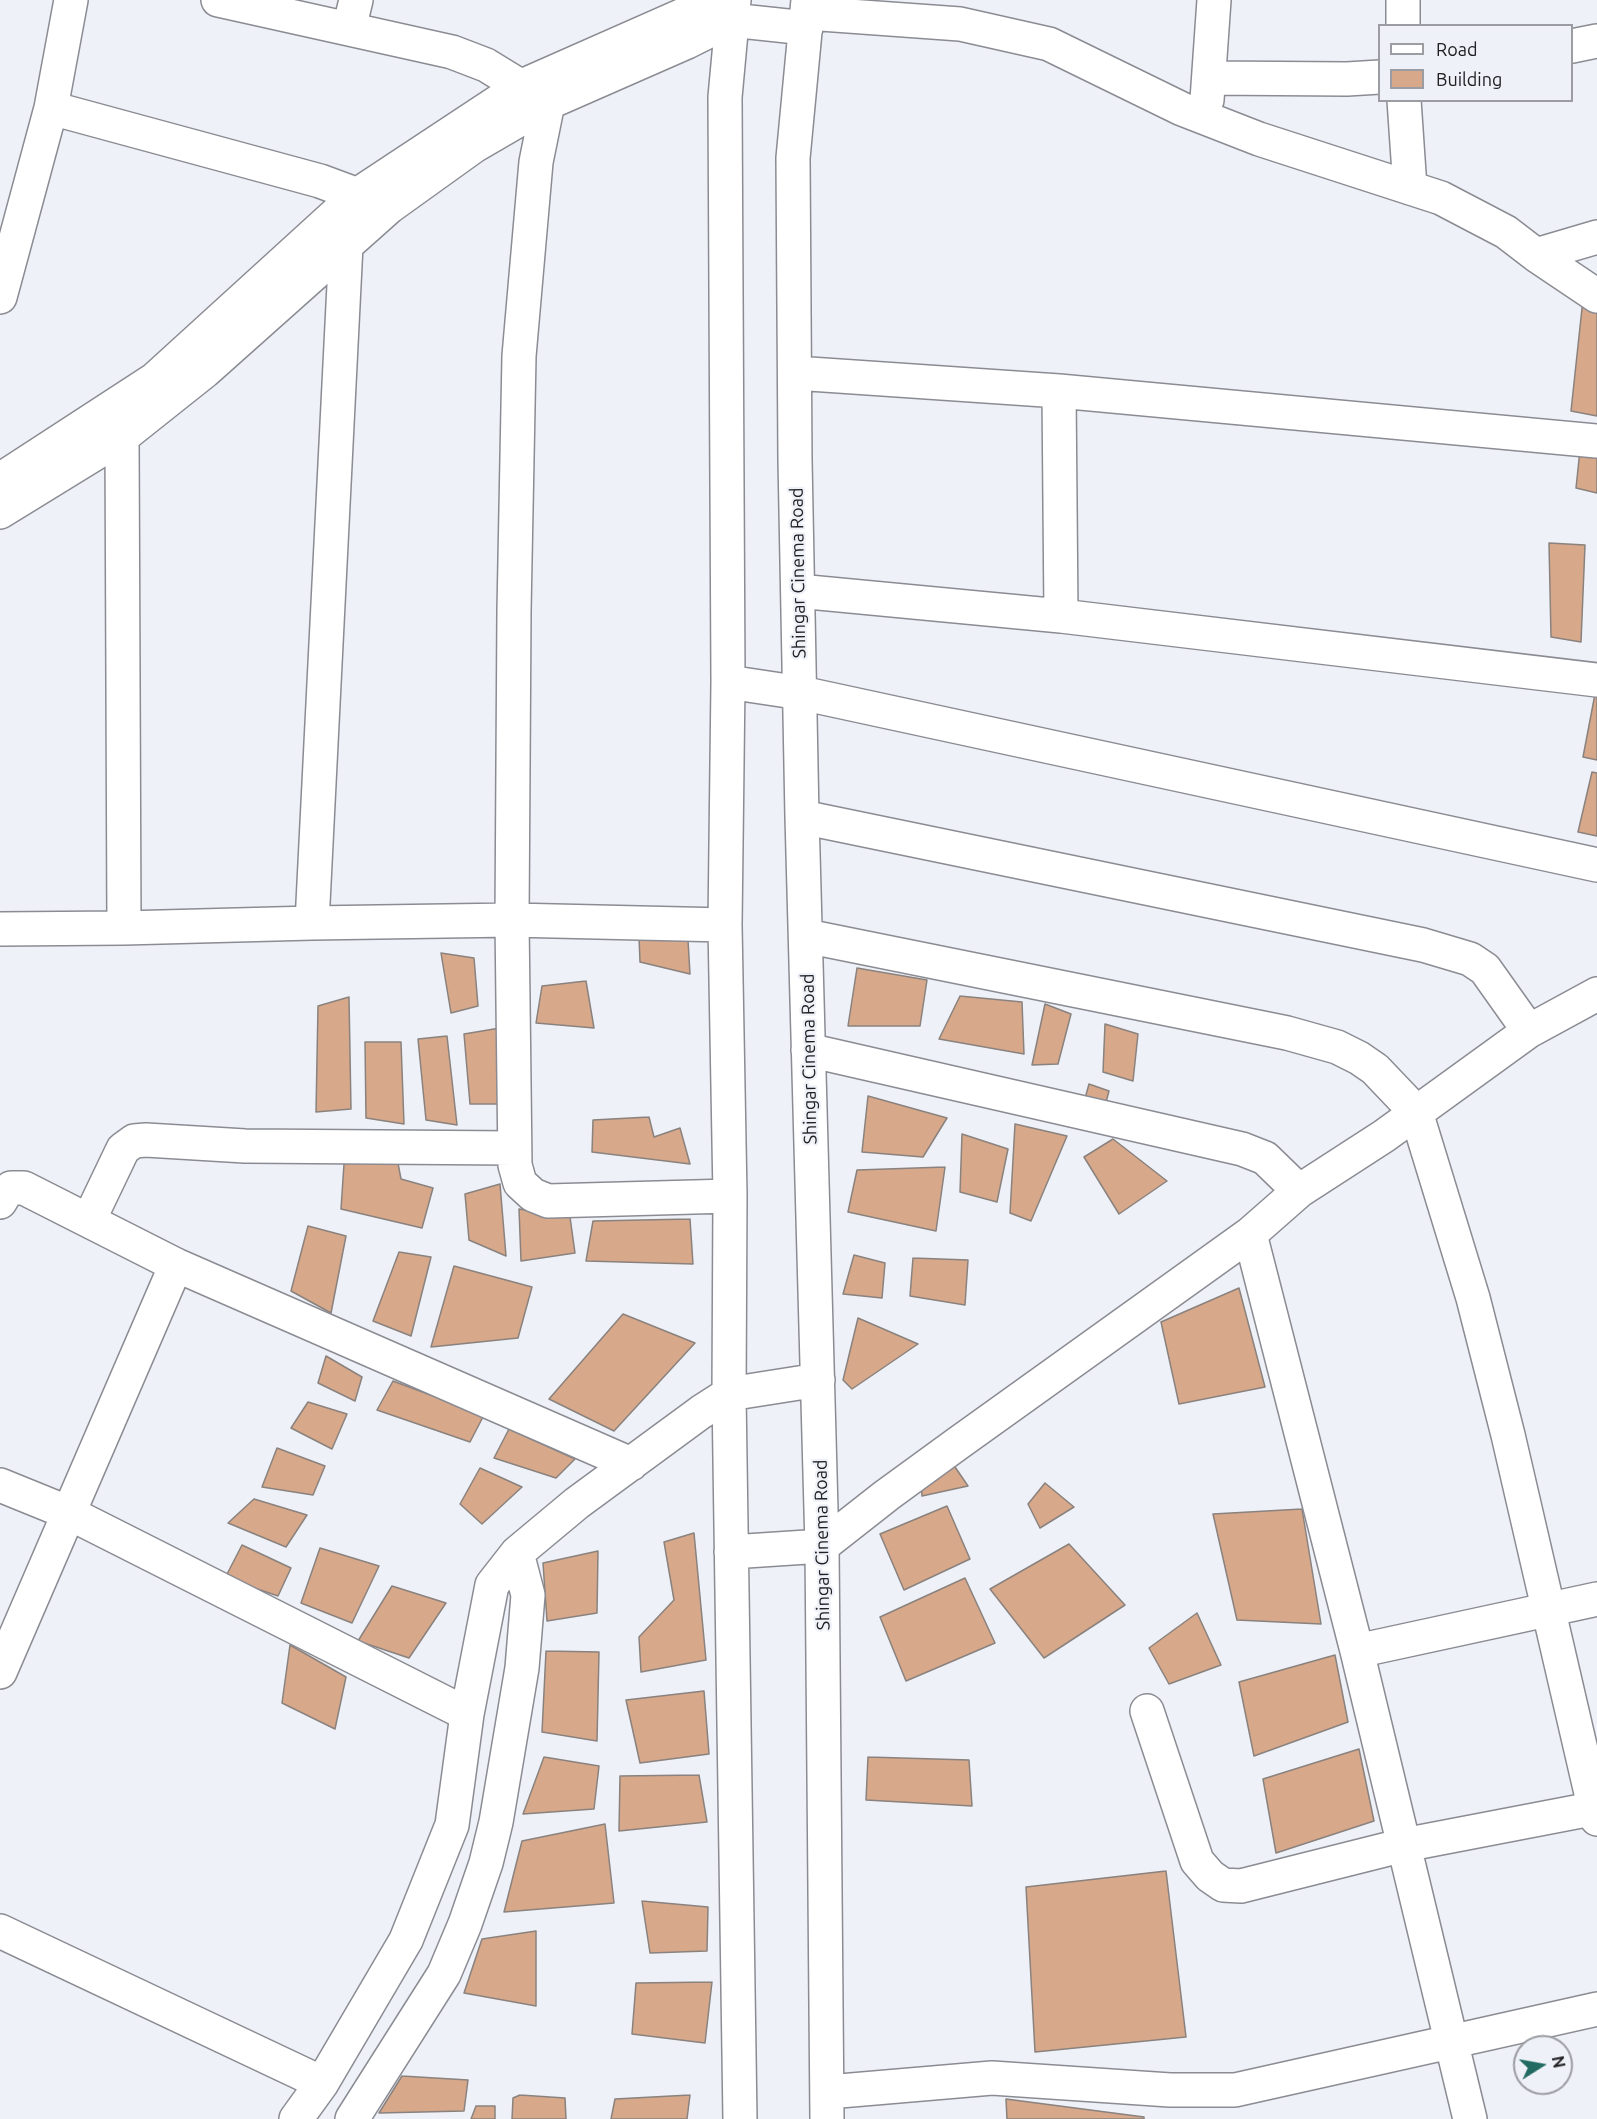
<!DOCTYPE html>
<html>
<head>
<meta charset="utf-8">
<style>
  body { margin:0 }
  #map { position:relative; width:1597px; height:2119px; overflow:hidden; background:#eff1f8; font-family:Ubuntu,sans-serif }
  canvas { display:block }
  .legend { position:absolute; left:1378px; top:24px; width:195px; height:78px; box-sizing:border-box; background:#eff1f8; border:2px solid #9c9da3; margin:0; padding:8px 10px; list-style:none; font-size:18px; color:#202023 }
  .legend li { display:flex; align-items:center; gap:12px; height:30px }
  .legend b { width:30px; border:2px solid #9c9da3 }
  .north { position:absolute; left:1513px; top:2035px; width:60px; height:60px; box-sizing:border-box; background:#eff1f8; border:2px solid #9c9da3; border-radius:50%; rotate:79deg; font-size:16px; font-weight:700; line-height:24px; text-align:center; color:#202023 }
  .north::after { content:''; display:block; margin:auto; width:21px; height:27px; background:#226b63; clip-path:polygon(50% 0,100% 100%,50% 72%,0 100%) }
</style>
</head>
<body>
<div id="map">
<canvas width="1597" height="2119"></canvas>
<ul class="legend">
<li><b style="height:8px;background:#fff"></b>Road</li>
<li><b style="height:16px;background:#d8a88a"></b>Building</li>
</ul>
<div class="north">N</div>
</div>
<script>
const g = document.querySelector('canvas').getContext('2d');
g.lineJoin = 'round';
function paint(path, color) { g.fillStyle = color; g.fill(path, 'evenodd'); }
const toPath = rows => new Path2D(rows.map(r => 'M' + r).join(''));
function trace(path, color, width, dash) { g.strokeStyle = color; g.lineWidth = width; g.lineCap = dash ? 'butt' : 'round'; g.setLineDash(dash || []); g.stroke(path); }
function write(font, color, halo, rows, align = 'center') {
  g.font = font + ' Ubuntu,sans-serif'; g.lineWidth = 4.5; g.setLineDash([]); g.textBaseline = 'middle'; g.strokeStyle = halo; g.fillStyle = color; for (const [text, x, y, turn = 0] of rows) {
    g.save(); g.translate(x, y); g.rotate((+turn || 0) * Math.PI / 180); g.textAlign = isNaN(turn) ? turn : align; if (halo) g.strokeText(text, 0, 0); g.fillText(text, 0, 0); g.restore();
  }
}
const building = toPath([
  [1583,299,1597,309,1597,416,1571,411,1583,299],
  [1580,450,1597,451,1597,493,1576,488,1580,450],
  [1549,543,1585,545,1581,642,1551,637,1549,543],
  [1595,694,1597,694,1597,760,1583,757,1595,694],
  [1592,772,1597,773,1597,836,1578,832,1592,772],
  [639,937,688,940,690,974,640,962,639,937],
  [441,953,474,958,478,1006,451,1013,441,953],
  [857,968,927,980,920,1026,848,1026,857,968],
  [586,981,594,1028,536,1023,542,986,586,981],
  [960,996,1022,1002,1024,1054,939,1039,960,996],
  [349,997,351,1109,316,1112,318,1006,349,997],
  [1045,1004,1071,1014,1058,1064,1032,1065,1045,1004],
  [1105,1024,1138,1034,1133,1081,1103,1072,1105,1024],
  [500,1028,499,1104,470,1104,464,1034,500,1028],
  [447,1036,457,1125,426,1120,418,1039,447,1036],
  [365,1042,401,1042,404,1124,366,1118,365,1042],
  [1089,1084,1109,1091,1105,1106,1084,1102,1089,1084],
  [868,1096,947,1118,923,1157,862,1152,868,1096],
  [649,1117,654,1137,680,1128,690,1164,592,1152,593,1120,649,1117],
  [1015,1124,1067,1136,1031,1221,1010,1213,1015,1124],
  [962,1134,1008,1149,997,1202,960,1192,962,1134],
  [1113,1139,1167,1181,1119,1214,1084,1157,1113,1139],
  [397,1158,401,1179,433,1188,422,1228,341,1209,344,1164,397,1158],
  [945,1167,936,1231,848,1212,857,1170,945,1167],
  [500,1184,506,1256,469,1240,465,1194,500,1184],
  [519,1209,570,1217,575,1253,521,1261,519,1209],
  [690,1219,693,1264,586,1261,593,1221,690,1219],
  [308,1226,346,1236,331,1313,291,1291,308,1226],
  [399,1252,431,1257,411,1336,373,1321,399,1252],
  [854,1255,885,1263,882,1298,843,1294,854,1255],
  [913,1258,968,1260,965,1305,910,1296,913,1258],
  [454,1266,532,1287,518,1338,431,1347,454,1266],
  [1239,1288,1265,1387,1179,1404,1161,1322,1239,1288],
  [623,1314,695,1343,614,1431,549,1399,623,1314],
  [858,1318,918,1344,852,1389,843,1380,858,1318],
  [326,1356,362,1377,355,1401,318,1383,326,1356],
  [393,1381,484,1415,470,1442,377,1410,393,1381],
  [308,1402,347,1414,332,1449,291,1428,308,1402],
  [509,1429,575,1459,556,1478,494,1458,509,1429],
  [277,1448,325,1466,313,1495,262,1487,277,1448],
  [953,1464,968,1486,922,1496,921,1483,953,1464],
  [480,1468,522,1487,482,1524,460,1504,480,1468],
  [1045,1483,1074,1507,1040,1528,1028,1504,1045,1483],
  [254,1499,307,1515,286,1547,228,1523,254,1499],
  [947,1506,970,1559,904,1590,880,1534,947,1506],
  [1302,1509,1321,1624,1237,1620,1213,1514,1302,1509],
  [694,1533,706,1660,641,1672,639,1637,674,1600,664,1542,694,1533],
  [1069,1544,1125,1605,1044,1658,990,1589,1069,1544],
  [242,1545,291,1568,278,1596,225,1578,242,1545],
  [320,1548,379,1566,352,1623,301,1603,320,1548],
  [598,1551,597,1613,547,1621,543,1563,598,1551],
  [965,1578,995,1643,906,1681,880,1617,965,1578],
  [392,1586,446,1603,409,1658,358,1641,392,1586],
  [1197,1613,1221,1665,1169,1684,1149,1648,1197,1613],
  [290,1645,346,1677,335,1729,282,1703,290,1645],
  [546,1651,599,1652,597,1741,542,1732,546,1651],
  [1335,1655,1348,1722,1254,1756,1239,1682,1335,1655],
  [704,1691,709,1754,640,1763,626,1700,704,1691],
  [1359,1749,1374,1821,1276,1853,1263,1779,1359,1749],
  [544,1757,599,1766,594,1809,523,1814,544,1757],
  [868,1757,969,1760,972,1806,866,1800,868,1757],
  [699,1775,707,1822,619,1831,620,1776,699,1775],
  [605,1824,614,1903,504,1912,522,1841,605,1824],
  [1166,1871,1186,2037,1035,2052,1026,1887,1166,1871],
  [642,1901,708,1907,707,1951,650,1953,642,1901],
  [536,1931,536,2006,464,1993,482,1939,536,1931],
  [712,1982,705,2043,632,2034,636,1983,712,1982],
  [402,2076,468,2080,464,2111,379,2113,402,2076],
  [520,2095,565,2098,566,2119,512,2119,513,2098,520,2095],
  [690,2095,687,2119,611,2119,615,2099,690,2095],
  [1006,2099,1144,2117,1144,2119,1007,2119,1006,2099],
  [476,2106,495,2106,495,2119,471,2119,476,2106]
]);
paint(building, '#d8a88a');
trace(building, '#89827e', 1.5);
const minor = toPath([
  [218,0,452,52,486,65,548,103,536,162,519,356,514,611,512,920,515,1165,520,1183,533,1195,548,1201,730,1196],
  [734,0,725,97,728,682,725,925,730,1196,729,1394,740,2119],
  [808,0,793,158,795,460,802,817,822,1546,827,2119],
  [807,13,960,24,1049,44,1182,109,1259,139,1441,198,1506,232,1536,255,1597,296],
  [1403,26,1403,0],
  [349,29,356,0],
  [1572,46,1597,41],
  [1209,78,1347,79,1380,77],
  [1207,100,1214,0],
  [1404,100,1410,188],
  [51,108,71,0],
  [346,245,312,923,512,920,725,925],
  [1536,255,1597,237],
  [0,297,51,108,320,181,374,201],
  [795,373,1059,391,1597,441],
  [1059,391,1061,616],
  [122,437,124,928],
  [0,480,155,379,357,195,522,86,717,0],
  [0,512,122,437,205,371,389,207,474,146,548,103,687,42,731,20,806,28],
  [798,591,1061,616,1597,680],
  [728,682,801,693,1597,865],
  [802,817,1423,945,1470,959,1485,969,1529,1031],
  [0,929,124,928,312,923],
  [806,936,1287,1033,1337,1047,1359,1058,1375,1069,1416,1112,1473,1298,1508,1435,1597,1819],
  [808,1050,1242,1149,1265,1158,1299,1191],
  [0,1202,6,1192,11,1188,24,1188,176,1265,631,1464],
  [89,1220,123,1149,134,1141,146,1140,245,1146,514,1148],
  [1250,1234,1357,1651,1470,2119],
  [0,1485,69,1513,467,1714],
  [731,1552,822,1546,887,1495,957,1444,1250,1234,1299,1191,1384,1136,1529,1031,1597,994],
  [1357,1651,1597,1599],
  [0,1672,176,1265],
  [1147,1711,1197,1861,1210,1876,1223,1885,1241,1886,1404,1845,1597,1808],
  [0,1931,322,2083],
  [828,2092,992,2078,1170,2090,1235,2090,1597,2009],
  [296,2119,322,2083,406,1940,452,1825,467,1714,492,1585,517,1553,577,1503,701,1412,729,1394,818,1380],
  [352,2119,444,1974,465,1924,486,1863,496,1822,522,1668,528,1595,517,1553]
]);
trace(minor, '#8b8c93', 36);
trace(minor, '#fff', 33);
write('18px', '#202023', '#eff1f8', [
  ["Shingar Cinema Road",798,573,-91],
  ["Shingar Cinema Road",809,1059,-91],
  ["Shingar Cinema Road",822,1545,-91]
]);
</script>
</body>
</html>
